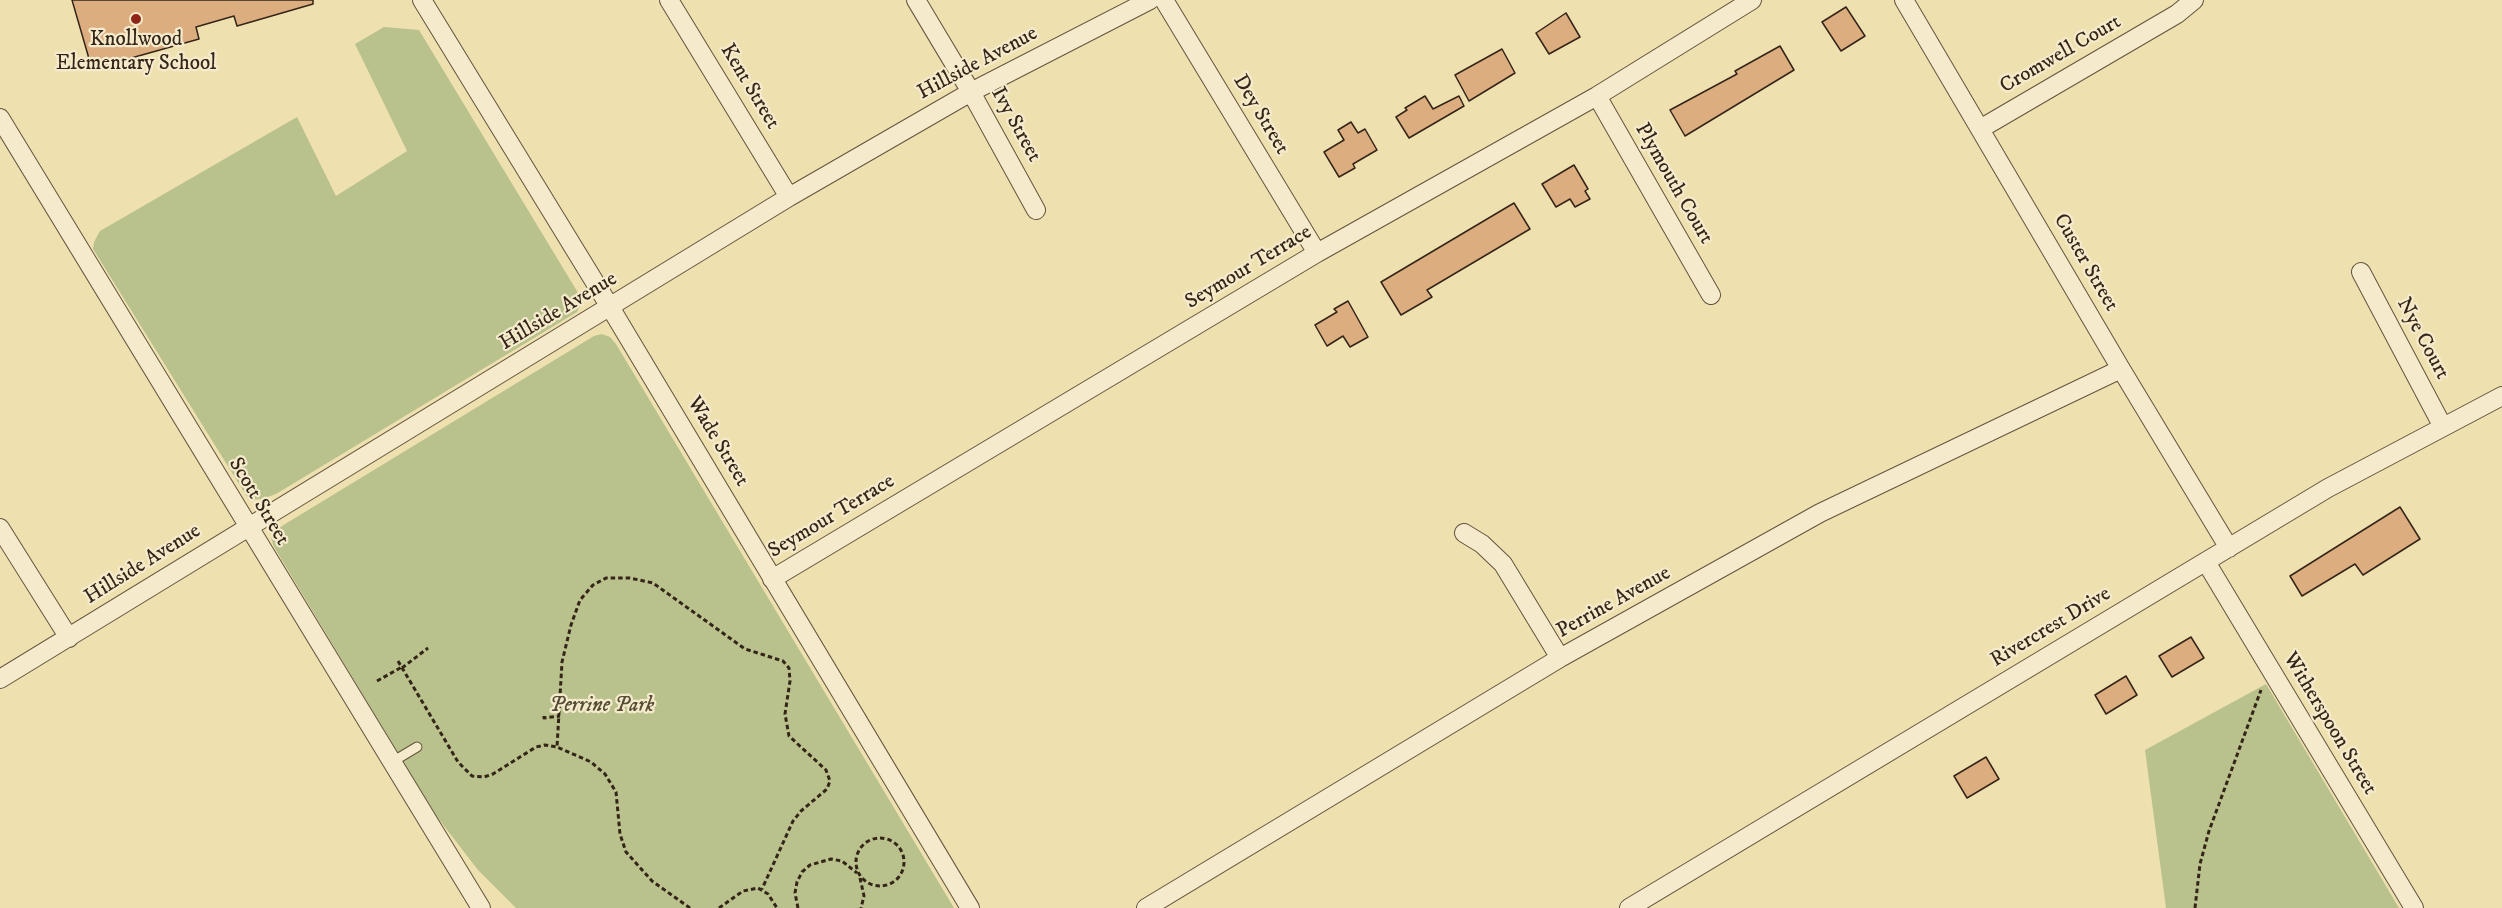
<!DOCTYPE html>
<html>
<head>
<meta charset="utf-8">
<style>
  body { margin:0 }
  canvas { display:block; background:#efe0b0 }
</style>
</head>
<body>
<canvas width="2502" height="908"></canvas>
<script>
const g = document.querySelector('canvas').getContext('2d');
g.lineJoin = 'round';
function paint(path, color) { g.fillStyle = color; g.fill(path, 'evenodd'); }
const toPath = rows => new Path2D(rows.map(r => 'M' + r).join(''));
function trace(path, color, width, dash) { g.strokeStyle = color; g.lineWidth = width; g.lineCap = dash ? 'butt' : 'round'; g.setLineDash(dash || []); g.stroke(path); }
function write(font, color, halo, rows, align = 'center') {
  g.font = font + ' "IM FELL DW Pica",serif'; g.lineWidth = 4.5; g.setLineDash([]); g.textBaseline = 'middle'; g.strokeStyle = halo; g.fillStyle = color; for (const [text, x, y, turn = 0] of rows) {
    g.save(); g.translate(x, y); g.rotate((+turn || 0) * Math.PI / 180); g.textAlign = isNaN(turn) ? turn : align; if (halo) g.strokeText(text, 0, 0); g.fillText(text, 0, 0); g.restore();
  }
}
paint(toPath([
  [384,27,419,30,583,301,577,312,276,494,262,499,249,500,93,249,94,242,100,231,297,117,336,196,407,151,355,44],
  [602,334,610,337,616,344,954,908,516,908,478,870,434,813,274,547,271,538,272,532,594,336],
  [2266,684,2399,908,2166,908,2145,750]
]), '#b9c28c');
const building = toPath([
  [72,0,313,0,313,4,237,26,234,16,196,27,199,39,92,69,72,0],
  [1846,7,1865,36,1841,51,1822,22,1846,7],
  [1566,13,1580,37,1549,54,1536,33,1566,13],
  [1780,46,1794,70,1685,136,1670,110,1737,74,1735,71,1780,46],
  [1502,49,1515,73,1469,101,1455,75,1502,49],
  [1425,96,1433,109,1459,96,1464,106,1409,138,1396,117,1407,110,1405,108,1425,96],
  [1351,122,1358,133,1365,129,1377,150,1353,164,1355,168,1339,177,1324,152,1344,140,1338,130,1351,122],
  [1574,165,1588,189,1585,191,1590,199,1575,207,1570,199,1556,207,1542,184,1574,165],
  [1514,203,1530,229,1427,290,1432,297,1401,315,1381,282,1514,203],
  [1348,301,1368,337,1350,347,1343,336,1327,346,1315,325,1337,312,1334,309,1348,301],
  [2400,507,2420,539,2363,575,2355,564,2302,596,2290,576,2400,507],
  [2191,637,2204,658,2172,677,2159,656,2191,637],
  [2126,676,2137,695,2106,714,2095,695,2126,676],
  [1986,757,1999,779,1967,798,1954,776,1986,757]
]);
paint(building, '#dbad7f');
trace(building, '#342518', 1.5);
const lane = toPath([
  [392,762,417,747]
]);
const street = toPath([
  [422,0,610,307,970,908],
  [669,0,789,197],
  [916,0,971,92,1036,210],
  [1164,0,1317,253],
  [1904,0,2121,369,2229,548],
  [1597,96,1711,295],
  [0,118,481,908],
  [1980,129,2177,14,2194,0],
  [2361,272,2443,427],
  [0,528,69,638],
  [1464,533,1482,544,1503,564,1560,658],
  [2206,562,2414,908],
  [772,579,1317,253,1597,96,1752,0],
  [0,679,789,197,971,92,1150,0],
  [1146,908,1560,658,1820,513,2121,369],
  [1629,908,2328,488,2502,396]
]);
trace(lane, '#63543e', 11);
trace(street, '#63543e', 20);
trace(toPath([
  [398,661,458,762,472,776,484,777,493,774,536,747,545,745,557,747],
  [402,668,428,648],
  [377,681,402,667],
  [544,716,544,718,560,716],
  '856 862a24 24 0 1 1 48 0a24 24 0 1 1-48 0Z',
  [860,878,864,896,861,908],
  [690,908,652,881,626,852,620,834,616,792,605,774,591,762,557,747,562,662,571,625,580,600,593,585,606,578,630,578,653,583,745,649,783,661,789,668,790,681,785,714,789,736,826,770,830,781,827,789,801,811,793,821,762,889],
  [719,908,743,891,758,888,768,894,777,908],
  [798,908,795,893,797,882,802,872,810,865,831,859,842,861,857,873],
  [2195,908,2200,864,2209,831,2261,690]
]), '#342518', 3, [4.5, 3]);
trace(lane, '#f5ebcc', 9);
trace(street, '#f5ebcc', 18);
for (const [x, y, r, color] of [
  [136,19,6,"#8f2418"]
]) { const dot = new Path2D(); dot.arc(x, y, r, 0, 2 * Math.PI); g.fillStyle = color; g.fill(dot); trace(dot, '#f5ebcc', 2); }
write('21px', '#342518', '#f5ebcc', [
  ["Knollwood",136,41],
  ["Elementary School",136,65]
]);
write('21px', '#342518', '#f5ebcc', [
  ["Cromwell Court",2061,55,-30],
  ["Hillside Avenue",978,64,-28],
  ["Kent Street",749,87,59],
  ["Dey Street",1260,115,59],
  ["Ivy Street",1015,125,61],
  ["Plymouth Court",1673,184,60],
  ["Custer Street",2085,263,60],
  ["Seymour Terrace",1249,268,-31],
  ["Hillside Avenue",559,312,-31],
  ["Nye Court",2422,339,62],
  ["Wade Street",717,442,59],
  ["Scott Street",258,502,59],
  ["Seymour Terrace",832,517,-31],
  ["Hillside Avenue",143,565,-32],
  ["Perrine Avenue",1614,603,-29],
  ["Rivercrest Drive",2051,628,-31],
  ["Witherspoon Street",2329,724,59]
]);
write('italic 21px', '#554c35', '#f5ebcc', [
  ["Perrine Park",602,707]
]);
</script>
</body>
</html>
